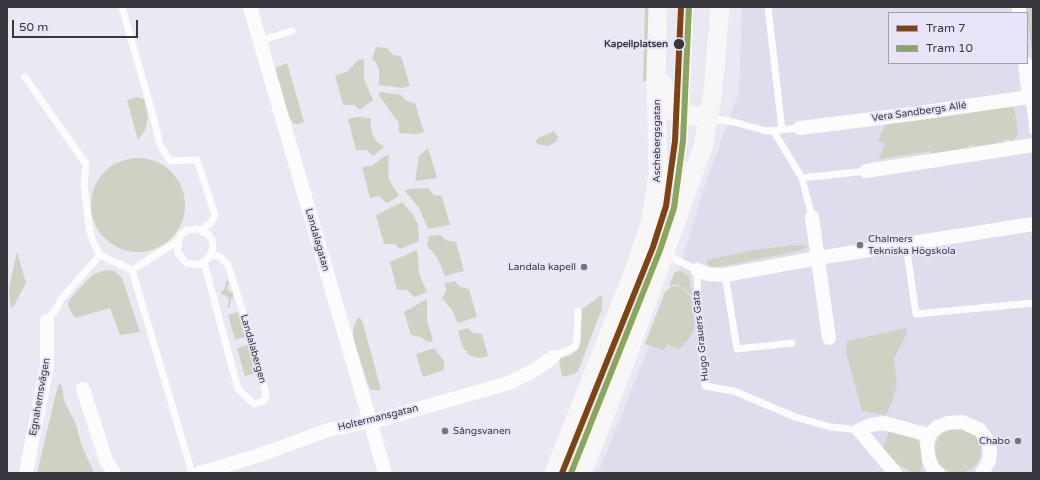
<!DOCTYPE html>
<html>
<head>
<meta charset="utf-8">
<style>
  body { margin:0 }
  #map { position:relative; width:1040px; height:480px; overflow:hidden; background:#eae8f3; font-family:"Varela Round",sans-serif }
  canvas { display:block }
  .frame { position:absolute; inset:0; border:8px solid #38373e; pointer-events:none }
  .legend { position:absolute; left:888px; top:12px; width:140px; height:52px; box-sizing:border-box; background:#e7e4f7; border:1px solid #a19fad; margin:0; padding:5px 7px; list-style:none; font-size:12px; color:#38373e }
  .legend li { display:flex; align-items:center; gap:8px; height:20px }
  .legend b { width:20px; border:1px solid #a19fad }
  .scale { position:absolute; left:12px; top:20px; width:126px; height:18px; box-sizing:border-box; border:2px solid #38373e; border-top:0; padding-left:5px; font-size:12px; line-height:14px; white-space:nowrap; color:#38373e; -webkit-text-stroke:3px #e7e4f7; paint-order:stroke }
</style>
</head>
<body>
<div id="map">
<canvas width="1040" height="480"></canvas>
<div class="frame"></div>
<ul class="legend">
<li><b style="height:5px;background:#7d4313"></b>Tram 7</li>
<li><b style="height:5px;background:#89a65d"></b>Tram 10</li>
</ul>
<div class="scale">50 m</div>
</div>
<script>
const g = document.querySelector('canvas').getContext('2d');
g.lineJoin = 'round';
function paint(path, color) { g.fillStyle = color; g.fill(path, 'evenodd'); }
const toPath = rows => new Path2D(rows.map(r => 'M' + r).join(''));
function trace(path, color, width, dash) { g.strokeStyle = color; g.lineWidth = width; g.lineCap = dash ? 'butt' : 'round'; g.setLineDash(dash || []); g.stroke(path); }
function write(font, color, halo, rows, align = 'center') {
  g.font = font + ' "Varela Round",sans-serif'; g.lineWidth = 4; g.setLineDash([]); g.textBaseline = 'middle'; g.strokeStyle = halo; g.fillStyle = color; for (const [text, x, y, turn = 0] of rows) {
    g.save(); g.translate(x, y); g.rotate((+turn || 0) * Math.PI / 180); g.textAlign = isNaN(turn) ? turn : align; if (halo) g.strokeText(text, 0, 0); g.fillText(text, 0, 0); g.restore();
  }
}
paint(toPath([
  [742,7,1033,7,1033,473,598,473,677,277,703,191,739,92],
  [889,13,1027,13,1027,63,889,63]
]), '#dfdced');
paint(toPath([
  [645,7,649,7,648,81,643,81],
  [1026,7,1033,7,1033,60,1027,13],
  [376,47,387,48,393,55,401,56,410,86,403,88,379,85,379,70,376,62,372,60],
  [364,59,364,79,373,100,360,110,354,105,343,105,335,75,347,72,358,60],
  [287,63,304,122,298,124,294,124,289,117,275,68],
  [381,92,401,95,406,101,415,103,424,132,416,134,399,133,399,123,378,94],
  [138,97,144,99,148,118,145,130,138,140,127,100],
  [1010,102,1014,108,1018,131,1017,137,1012,141,1008,139,1001,141,1005,142,973,148,974,145,967,146,971,148,931,154,931,151,879,159,885,144,878,141,888,119],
  [356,117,370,118,372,134,377,142,384,147,373,156,367,150,356,150,348,119],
  [554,131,558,137,556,142,548,146,537,144,536,141,538,138],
  [428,148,437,178,415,181,419,156],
  [389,155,388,168,389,180,399,196,387,203,379,196,370,198,362,167,371,166,385,156],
  '91 205a47 47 0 1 1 94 0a47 47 0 1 1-94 0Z',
  [428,188,434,195,442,196,450,225,428,229,419,208,405,191,409,189],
  [402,202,412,213,418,224,419,241,400,249,395,244,384,244,376,215],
  [441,235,445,240,456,242,464,271,445,276,438,259,427,245,429,236],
  [794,245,808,246,802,250,719,267,713,268,707,264,707,260,753,250],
  [417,250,419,273,427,292,414,297,407,290,397,290,390,262],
  [17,252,26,283,12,309,10,302,9,288],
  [106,270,114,271,122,278,140,332,120,335,110,308,75,318,69,308,68,304,70,299,87,280,94,274],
  [680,271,689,276,692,295,677,284,669,286,675,272],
  [227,280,229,282,227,289,233,294,233,298,231,298,230,306,227,308,229,299,225,295,222,295,221,291,224,290],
  [455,281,460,287,469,289,477,317,458,323,452,310,442,298,446,291,445,283],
  [672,286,680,287,691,297,695,327,689,339,679,349,667,344,664,350,645,344,665,292],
  [602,295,602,309,578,371,574,374,562,377,559,359,573,354,580,344,582,309],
  [427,299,427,320,433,341,427,342,421,337,411,335,404,312],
  [238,312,245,337,235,340,228,315],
  [358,317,362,320,381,390,371,390,368,385,353,337,353,329],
  [468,328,473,333,482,334,488,356,480,358,474,357,468,354,462,346,458,331],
  [907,328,905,337,894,358,897,384,892,402,886,415,862,411,846,352,847,341],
  [248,345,256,373,245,376,237,348],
  [434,348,444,361,444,370,423,377,416,354],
  [60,384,62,386,64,401,76,424,81,444,94,473,37,473,58,385],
  [890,427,917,438,924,455,921,472,912,472,899,465,883,449],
  '935 450a23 23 0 1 1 46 0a23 23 0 1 1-46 0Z'
]), '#ced2c2');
trace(toPath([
  [122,7,154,119,160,145,170,161,197,160,215,215,210,224,201,230],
  [768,7,782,130],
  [259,41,292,31],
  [25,77,86,164,84,185,89,226,92,239,100,255,132,270,178,241,181,235,187,230,197,229,208,234,212,240,213,248,211,255,204,262,198,265,186,263,178,253,178,241],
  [1029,97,1033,131],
  [709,118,734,122,766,131,800,128],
  [774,132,802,178,812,217],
  [802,178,866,171],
  [676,198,684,141,690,7],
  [906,244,916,314,1033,303],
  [665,254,697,270,698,309,705,386,734,391,795,417,831,427,859,430],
  [204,262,238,389,254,404,264,401,266,394,249,331,228,265,220,257,211,255],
  [646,265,661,222,673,167,681,7],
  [132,270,192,473],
  [725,275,737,349,792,343],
  [47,321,55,311,62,298,100,255],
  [553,357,575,347,577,340,578,311],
  [571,473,591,423]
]), '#fcfcfd', 7);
trace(toPath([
  [250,7,385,473],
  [1019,7,1019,13],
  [800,128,912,114,1029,97,1025,63],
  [866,171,1033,145],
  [812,217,829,338],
  [697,270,708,274,725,275,818,258,1033,224],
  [83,389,106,460,114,473],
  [26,473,47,365,47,321],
  [200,473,257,456,328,430,386,418,509,383,533,371,553,357],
  [895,473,859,430,870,425,884,423,929,435],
  [938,473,934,471,929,460,927,444,929,435,937,427,948,423,962,422,980,430,988,441,990,452,989,461,982,473]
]), '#fcfcfd', 14);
trace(toPath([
  [663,84,664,97,672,110,677,113,709,118],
  [554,473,633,274,651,220,658,174,656,75,658,7],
  [582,473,621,373,703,147,713,92,720,7]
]), '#f8f6f6', 19);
trace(toPath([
  [562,473,653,247,666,206,675,141,681,7]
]), '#7d4313', 6);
trace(toPath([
  [571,473,660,250,674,208,683,141,689,7]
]), '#89a65d', 6);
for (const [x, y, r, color] of [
  [679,44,6,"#38373e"],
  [860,245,4,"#76757d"],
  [584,267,4,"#76757d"],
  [445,431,4,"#76757d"],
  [1018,441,4,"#76757d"]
]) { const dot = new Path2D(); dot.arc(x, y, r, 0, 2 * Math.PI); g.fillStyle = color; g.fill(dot); trace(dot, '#e7e4f7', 1.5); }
write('bold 10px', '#38373e', '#e7e4f7', [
  ["Kapellplatsen",668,44]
], 'right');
write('10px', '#38373e', '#e7e4f7', [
  ["Vera Sandbergs Allé",919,112,-8],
  ["Aschebergsgatan",657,141,-90],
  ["Landalagatan",317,240,74],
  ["Hugo Grauers Gata",701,336,-96],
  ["Landalabergen",253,349,74],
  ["Egnahemsvägen",40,397,-80],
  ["Holtermansgatan",378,418,-14]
]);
write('10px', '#38373e', '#e7e4f7', [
  ["Chalmers",868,239],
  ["Tekniska Högskola",868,251],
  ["Landala kapell",576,267,"right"],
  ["Sångsvanen",453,431],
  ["Chabo",1010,441,"right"]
], 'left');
</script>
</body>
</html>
